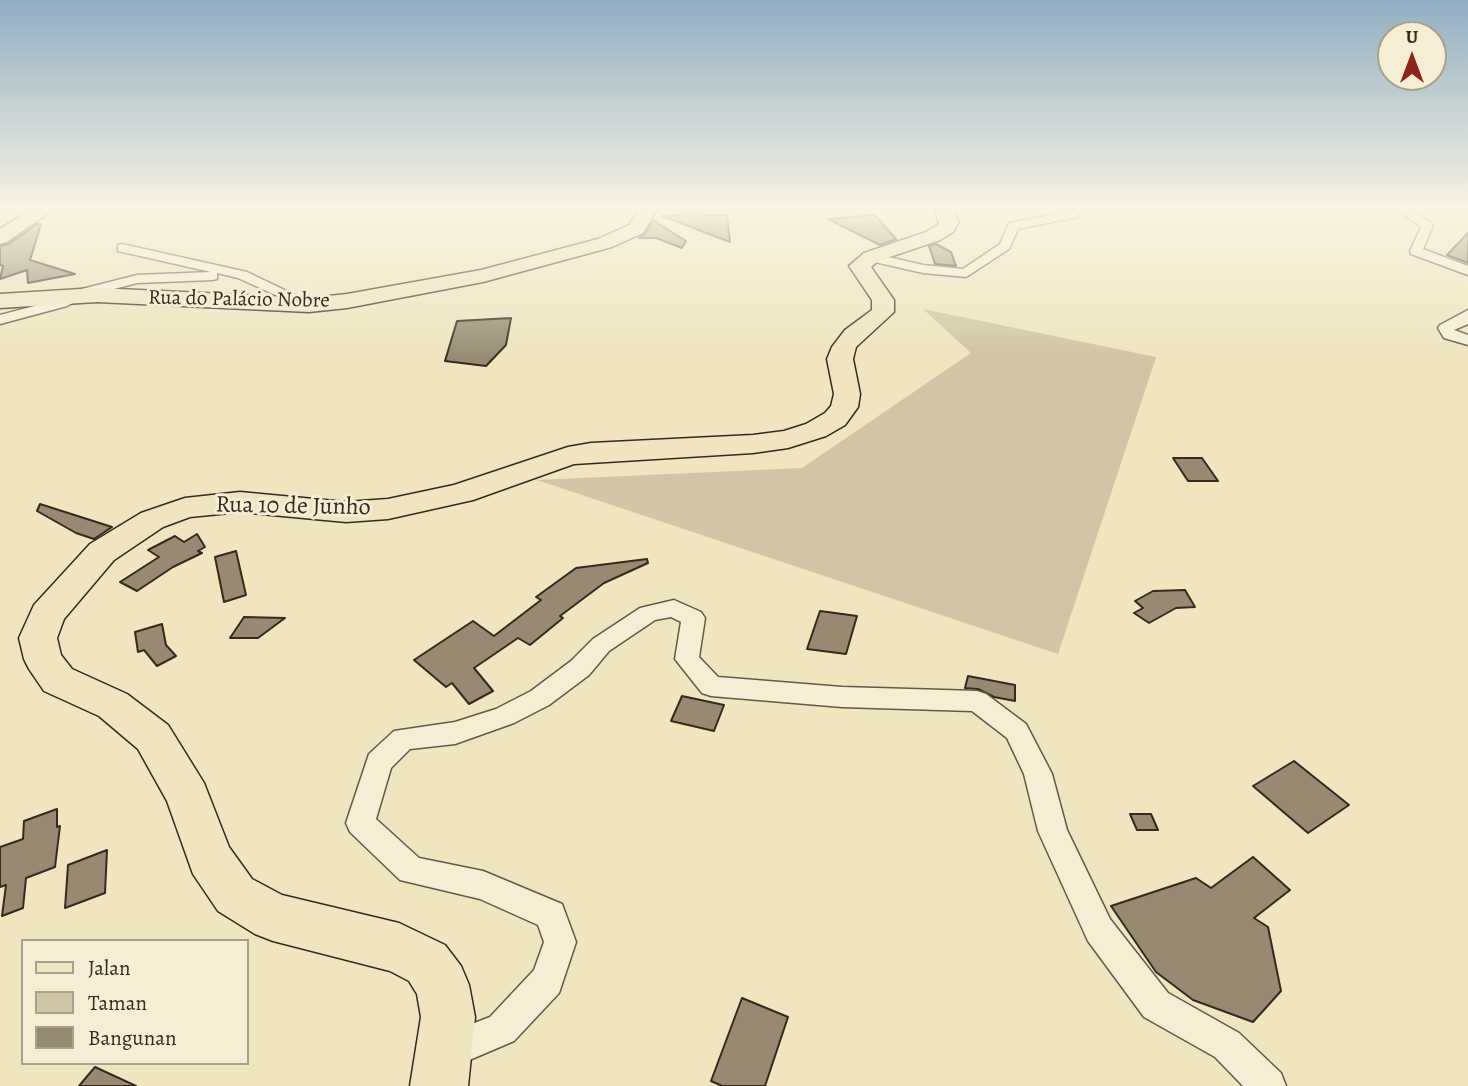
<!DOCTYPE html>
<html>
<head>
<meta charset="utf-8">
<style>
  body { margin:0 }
  #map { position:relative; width:1468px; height:1086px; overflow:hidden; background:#efe5bf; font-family:Alegreya,serif }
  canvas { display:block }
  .legend { position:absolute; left:21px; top:939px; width:228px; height:126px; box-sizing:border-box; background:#f5eed5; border:2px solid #a9a08c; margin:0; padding:9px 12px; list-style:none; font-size:21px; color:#362a1f }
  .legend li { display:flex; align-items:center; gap:14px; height:35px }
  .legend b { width:35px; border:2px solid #a9a08c }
  .north { position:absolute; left:1377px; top:21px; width:70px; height:70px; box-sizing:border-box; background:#f5eed5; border:2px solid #a9a08c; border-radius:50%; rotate:0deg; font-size:19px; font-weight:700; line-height:28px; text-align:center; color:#362a1f }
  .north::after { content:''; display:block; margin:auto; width:24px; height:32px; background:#8f2418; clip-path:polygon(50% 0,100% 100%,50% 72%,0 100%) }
</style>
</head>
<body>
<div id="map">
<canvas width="1468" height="1086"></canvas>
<ul class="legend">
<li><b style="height:9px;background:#efe5bf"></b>Jalan</li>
<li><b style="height:19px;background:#d0c5a4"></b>Taman</li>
<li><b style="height:19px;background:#968b72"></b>Bangunan</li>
</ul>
<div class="north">U</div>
</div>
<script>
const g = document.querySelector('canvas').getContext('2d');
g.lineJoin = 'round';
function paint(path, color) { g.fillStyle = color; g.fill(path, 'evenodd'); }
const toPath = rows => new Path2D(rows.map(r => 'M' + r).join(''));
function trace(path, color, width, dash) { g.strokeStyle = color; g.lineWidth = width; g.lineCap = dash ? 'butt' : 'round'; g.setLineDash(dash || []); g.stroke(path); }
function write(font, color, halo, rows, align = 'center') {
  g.font = font + ' Alegreya,serif'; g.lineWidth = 6; g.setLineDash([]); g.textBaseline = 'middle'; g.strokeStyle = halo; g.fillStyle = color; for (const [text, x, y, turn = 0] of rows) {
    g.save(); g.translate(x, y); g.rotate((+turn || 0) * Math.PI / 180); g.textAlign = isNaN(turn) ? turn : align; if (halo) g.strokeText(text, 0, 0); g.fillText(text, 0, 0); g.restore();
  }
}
paint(toPath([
  [923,309,1156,357,1058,654,537,480,802,468,971,353]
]), '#d0c5a4');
const building = toPath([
  [682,207,703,207,702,215,727,215,730,242,662,216,680,215,682,207],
  [875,215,896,239,880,245,828,219,875,215],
  [653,220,686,241,682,248,656,238,639,238,645,234,653,220],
  [37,224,41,224,30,260,75,274,28,283,27,270,0,279,3,266,0,265,0,246,9,244,37,224],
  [1468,233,1468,263,1447,255,1468,233],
  [936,244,951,252,956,266,935,264,929,246,936,244],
  [511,318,506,345,486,366,445,361,457,321,511,318],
  [1173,458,1202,458,1218,481,1188,481,1173,458],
  [40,504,112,527,94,539,76,533,37,511,40,504],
  [197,534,205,547,198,551,202,553,173,567,137,591,120,582,159,557,148,550,175,536,184,542,197,534],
  [236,551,246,595,224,602,215,557,236,551],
  [647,559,648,563,604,583,560,616,563,618,530,645,518,638,474,668,493,691,469,704,452,683,446,687,414,660,473,621,494,636,541,600,536,597,576,568,647,559],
  [1185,590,1195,607,1176,608,1149,623,1134,613,1143,608,1135,601,1153,591,1185,590],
  [820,611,857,616,846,654,807,649,820,611],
  [244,617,285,618,258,638,230,638,244,617],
  [162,624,166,645,176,656,157,666,144,650,138,652,135,632,162,624],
  [968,676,1015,685,1015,701,994,697,978,689,965,688,968,676],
  [682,696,724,705,714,731,671,721,682,696],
  [1294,761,1349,805,1308,833,1253,786,1294,761],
  [57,809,57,827,60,826,55,867,26,878,23,908,2,916,6,885,0,887,0,847,23,839,24,821,57,809],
  [1130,814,1151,814,1158,830,1137,830,1130,814],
  [107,850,105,893,65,908,68,865,107,850],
  [1253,857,1290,890,1254,918,1268,927,1281,991,1253,1022,1193,1000,1156,972,1111,906,1196,878,1211,888,1253,857],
  [742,998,788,1017,765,1086,722,1086,711,1081,742,998],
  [95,1067,136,1086,79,1086,95,1067]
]);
paint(building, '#968b72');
trace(building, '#362a1f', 2);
const street = toPath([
  [1394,207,1407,207,1431,223,1433,226,1423,249,1468,266,1468,275,1411,254,1410,251,1421,227,1394,207],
  [1073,211,1079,215,1077,217,1018,229,1009,249,966,277,923,273,866,260,865,257,871,253,923,265,963,269,1000,244,1009,223,1073,211],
  [122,244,247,272,316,305,309,309,304,308,238,278,217,273,217,279,212,280,137,283,83,297,67,306,0,324,0,315,57,300,70,292,137,275,211,272,118,251,118,245,122,244],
  [1468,310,1468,324,1454,330,1468,335,1468,345,1444,338,1438,328,1440,325,1468,310],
  [674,600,701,612,705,618,699,657,718,677,842,687,977,691,986,694,1026,724,1052,774,1067,830,1110,919,1168,993,1239,1033,1281,1073,1286,1086,1243,1086,1215,1057,1144,1017,1088,941,1038,831,1024,774,1007,738,972,711,842,707,711,696,702,693,675,659,681,622,671,617,655,620,609,651,589,675,549,705,514,723,455,744,410,749,391,768,376,819,419,858,483,871,562,904,576,942,559,993,514,1041,446,1070,433,1065,428,1052,433,1039,490,1017,534,970,544,942,538,925,480,899,400,880,350,832,346,823,369,754,394,731,455,722,496,709,531,691,571,661,593,639,640,608,674,600]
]);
const primary = toPath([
  [35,207,57,207,7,242,0,244,0,229,35,207],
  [640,207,658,207,643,233,612,247,483,282,347,308,309,312,97,302,0,308,0,294,97,288,309,298,347,294,481,270,598,239,629,225,640,207],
  [934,207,952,207,959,222,953,232,940,240,878,261,871,267,894,300,894,312,856,347,853,359,860,394,858,407,845,425,826,436,788,448,753,453,574,464,473,500,388,519,346,522,240,512,190,517,163,527,114,560,64,619,57,638,61,655,72,669,127,694,168,725,204,783,229,847,252,879,282,895,399,923,445,945,461,966,469,985,475,1017,468,1086,410,1086,421,1017,417,994,409,981,390,971,273,941,255,934,218,911,193,874,167,801,138,749,99,716,44,691,29,669,24,659,19,638,34,605,90,544,141,513,185,498,240,492,346,502,388,499,454,485,568,447,591,443,753,435,784,431,806,424,825,413,831,406,834,394,827,359,832,347,845,330,872,310,872,300,849,266,864,253,926,232,939,224,934,207]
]);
trace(street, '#645947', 3);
trace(primary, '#362a1f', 3);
paint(street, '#f5eed5');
paint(primary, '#efe5bf');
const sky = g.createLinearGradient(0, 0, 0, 359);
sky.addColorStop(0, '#91aec2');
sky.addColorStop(0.58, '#f8f3e2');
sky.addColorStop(1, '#f8f3e200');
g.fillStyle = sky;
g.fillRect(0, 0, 1468, 359);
write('21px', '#362a1f', '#f5eed5', [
  ["Rua do Palácio Nobre",239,300,1]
]);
write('24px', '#362a1f', '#f5eed5', [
  ["Rua 10 de Junho",293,507,1]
]);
</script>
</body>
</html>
